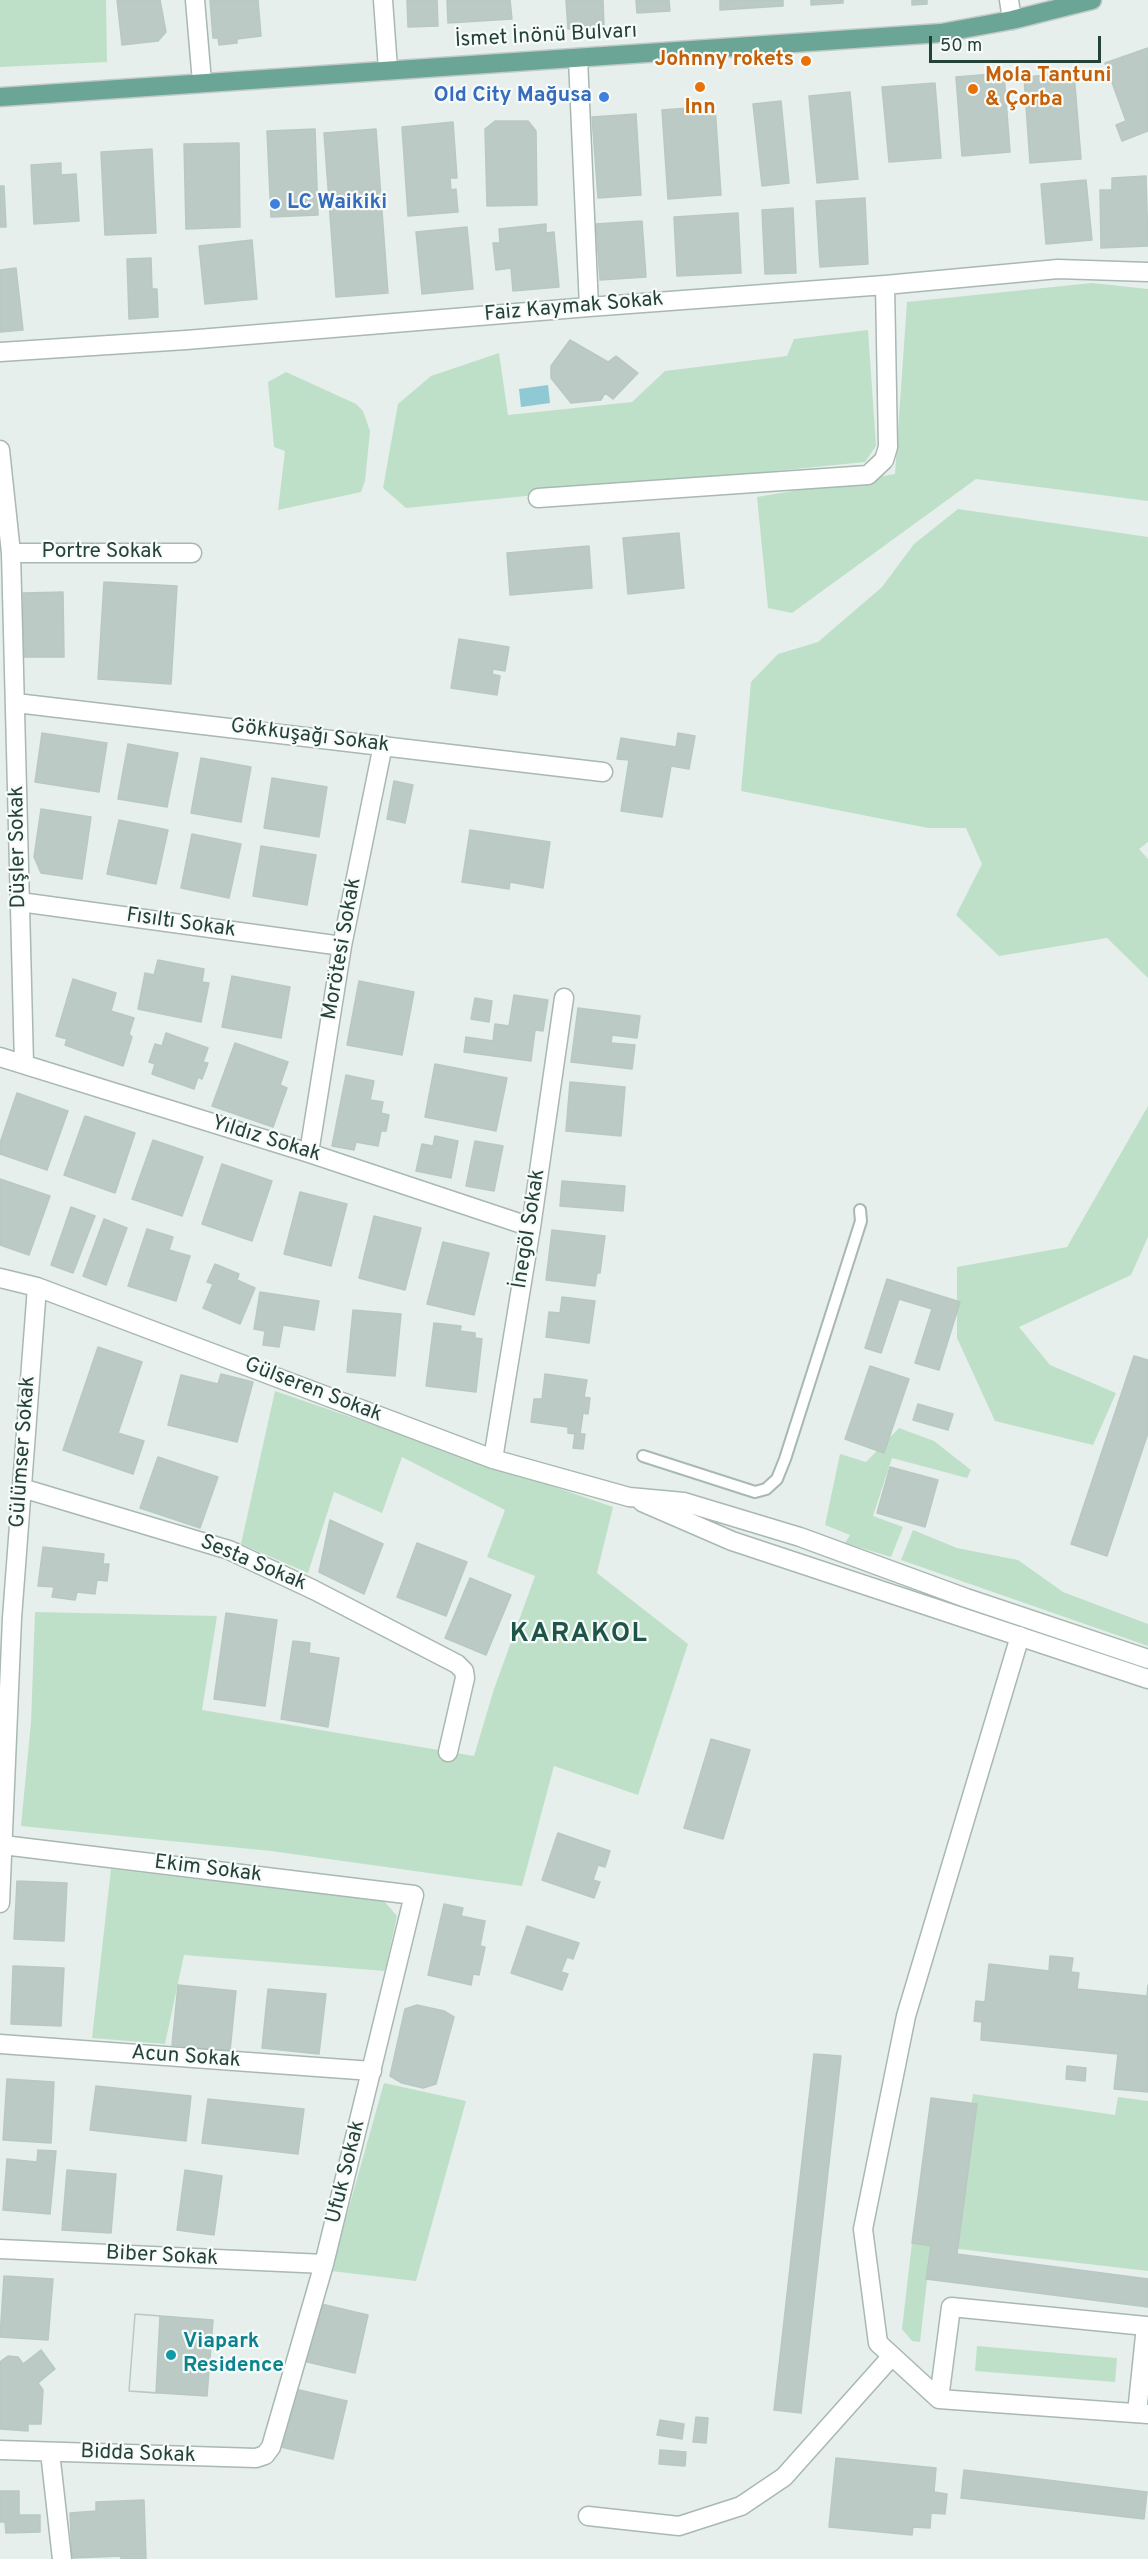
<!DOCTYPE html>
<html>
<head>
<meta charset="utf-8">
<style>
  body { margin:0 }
  #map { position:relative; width:1148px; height:2559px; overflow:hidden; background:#e6efeb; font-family:Overpass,sans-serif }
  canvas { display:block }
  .scale { position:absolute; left:929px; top:36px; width:172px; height:27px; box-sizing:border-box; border:3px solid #24423a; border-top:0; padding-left:8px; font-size:18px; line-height:21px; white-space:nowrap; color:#24423a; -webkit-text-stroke:4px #f7fbf9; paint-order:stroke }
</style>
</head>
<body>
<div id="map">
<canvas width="1148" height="2559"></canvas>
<div class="scale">50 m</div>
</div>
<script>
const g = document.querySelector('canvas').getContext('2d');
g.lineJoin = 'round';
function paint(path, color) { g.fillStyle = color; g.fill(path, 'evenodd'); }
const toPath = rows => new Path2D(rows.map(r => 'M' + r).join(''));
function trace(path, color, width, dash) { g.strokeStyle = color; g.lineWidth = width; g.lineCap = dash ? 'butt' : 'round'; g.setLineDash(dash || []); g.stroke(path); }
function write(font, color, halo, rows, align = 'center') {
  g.font = font + ' Overpass,sans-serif'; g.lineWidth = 4.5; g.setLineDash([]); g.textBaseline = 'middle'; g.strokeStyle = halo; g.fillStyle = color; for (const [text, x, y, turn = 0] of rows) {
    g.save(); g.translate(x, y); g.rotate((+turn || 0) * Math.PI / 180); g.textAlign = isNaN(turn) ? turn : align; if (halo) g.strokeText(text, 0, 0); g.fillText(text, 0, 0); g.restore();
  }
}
paint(toPath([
  [0,0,106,0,107,62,0,67],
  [1092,283,1148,289,1148,501,976,479,792,613,768,608,757,497,895,474,907,302],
  [868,330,876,446,865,462,406,508,383,488,398,404,431,376,499,353,508,415,632,402,665,371,787,356,794,339],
  [286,372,356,404,363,411,370,431,365,481,361,492,278,510,285,451,274,447,268,382],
  [958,509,1148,537,1148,842,1139,849,1148,859,1148,978,1107,938,999,956,956,915,982,864,966,828,928,828,741,791,751,682,778,654,818,642,882,587,914,544],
  [1148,1106,1148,1237,1131,1275,1019,1327,1050,1365,1116,1393,1093,1445,995,1421,957,1338,957,1267,1067,1247],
  [275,1391,613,1507,597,1573,688,1644,638,1795,554,1766,522,1886,271,1851,21,1826,31,1722,35,1612,217,1616,202,1710,474,1756,494,1689,535,1576,487,1557,505,1510,402,1457,382,1513,334,1492,308,1573,241,1544],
  [899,1428,934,1441,971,1470,967,1478,892,1458,873,1516,903,1527,891,1557,845,1543,850,1535,825,1525,840,1454,866,1462],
  [913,1530,957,1548,1018,1560,1063,1592,1148,1624,1148,1646,901,1560],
  [111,1869,384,1901,397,1916,385,1971,184,1955,165,2044,92,2038],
  [384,2083,466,2101,416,2281,331,2271],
  [973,2094,1115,2115,1118,2097,1148,2101,1148,2271,950,2248],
  [912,2243,931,2246,920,2342,912,2341,902,2329],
  [977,2346,1117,2358,1115,2382,975,2371]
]), '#bfe0c8');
paint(toPath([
  [548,385,550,403,521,407,519,389]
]), '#8ec9d4');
const building = toPath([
  [117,0,160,0,166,32,158,41,122,45,117,0],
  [210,0,258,0,261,36,237,39,237,43,219,45,218,38,213,38,210,0],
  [407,0,437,0,438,26,408,27,407,0],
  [447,0,510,0,512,19,448,23,447,0],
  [566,0,603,0,604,27,568,29,566,0],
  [636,0,669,0,670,11,637,13,636,0],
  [720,0,783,0,783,6,720,10,720,0],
  [811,0,843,0,843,3,811,5,811,0],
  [912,0,927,0,927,4,912,5,912,0],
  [1148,48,1148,131,1122,141,1116,125,1126,121,1105,63,1148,48],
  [1004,73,1010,152,962,156,956,77,1004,73],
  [1074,73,1081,159,1030,163,1024,77,1074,73],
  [935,83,941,158,889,162,882,87,935,83],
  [850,92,858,179,817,183,809,96,850,92],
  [781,101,789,183,762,186,753,104,781,101],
  [715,106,721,195,668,199,662,110,715,106],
  [636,114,641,195,598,198,592,117,636,114],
  [495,121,528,121,536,131,537,205,487,206,485,129,495,121],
  [453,122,457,178,450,178,451,190,456,189,458,212,408,216,402,127,453,122],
  [315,129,318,215,271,217,267,131,315,129],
  [376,129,388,293,336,297,324,133,376,129],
  [239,143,240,227,186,229,184,144,239,143],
  [152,149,156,233,105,235,101,152,152,149],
  [61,163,61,175,76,174,79,221,34,224,31,165,61,163],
  [1146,176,1148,246,1101,248,1100,190,1112,190,1112,178,1146,176],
  [1086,180,1092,240,1046,244,1041,184,1086,180],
  [0,186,4,186,6,227,0,227,0,186],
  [865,198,868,264,820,267,816,201,865,198],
  [793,208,796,273,765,274,762,210,793,208],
  [738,213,741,273,677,276,674,217,738,213],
  [642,221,646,277,600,280,596,224,642,221],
  [546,224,546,233,554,232,559,287,513,291,511,268,496,270,493,243,500,243,499,229,546,224],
  [467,227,473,289,422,294,416,232,467,227],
  [252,240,257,299,205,304,199,246,252,240],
  [151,258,152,289,157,289,158,317,129,319,127,259,151,258],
  [16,268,23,330,0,332,0,270,16,268],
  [570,340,608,362,616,356,638,373,613,399,605,393,601,400,571,403,551,378,551,366,570,340],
  [679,533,684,588,628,594,623,538,679,533],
  [589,546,592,588,510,595,507,553,589,546],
  [104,582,177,586,171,684,98,679,104,582],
  [63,592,64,657,24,657,23,593,63,592],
  [459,639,509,647,505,671,493,669,492,674,500,676,497,695,451,688,459,639],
  [42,733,107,743,99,792,35,782,42,733],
  [678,733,695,736,689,769,671,766,662,817,621,811,629,760,617,759,621,738,676,747,678,733],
  [128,744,178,753,167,807,118,799,128,744],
  [201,758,251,767,241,822,191,813,201,758],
  [272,778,327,787,319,837,264,828,272,778],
  [394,781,413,785,405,823,387,819,394,781],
  [41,809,91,817,82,879,41,873,34,857,41,809],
  [119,820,168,830,156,884,107,874,119,820],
  [470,830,550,842,543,888,510,882,509,889,462,882,470,830],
  [192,834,241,844,229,898,181,888,192,834],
  [261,846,316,855,307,905,253,896,261,846],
  [158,960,204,969,202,982,209,983,201,1022,138,1009,145,973,154,975,158,960],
  [232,976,290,987,281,1038,222,1027,232,976],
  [73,979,116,993,111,1011,134,1018,129,1034,132,1037,123,1066,65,1045,67,1039,56,1036,73,979],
  [359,981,414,992,402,1055,347,1045,359,981],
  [514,995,548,1000,543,1031,535,1030,531,1061,464,1052,466,1037,493,1041,495,1024,509,1026,514,995],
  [475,998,492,1001,489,1022,471,1019,475,998],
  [578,1008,640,1016,637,1038,612,1035,611,1043,635,1045,632,1069,571,1062,578,1008],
  [166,1033,208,1048,203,1062,208,1063,202,1079,198,1077,194,1089,152,1074,155,1064,149,1062,155,1044,162,1046,166,1033],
  [235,1043,288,1062,280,1085,287,1088,273,1127,212,1106,235,1043],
  [435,1064,507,1078,496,1131,425,1117,435,1064],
  [346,1075,374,1081,370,1100,383,1102,381,1113,389,1115,386,1131,381,1131,378,1146,356,1142,354,1150,332,1146,346,1075],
  [570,1082,625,1087,621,1136,566,1131,570,1082],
  [17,1093,68,1111,47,1170,0,1154,0,1143,17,1093],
  [85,1116,135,1133,115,1193,64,1175,85,1116],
  [435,1136,458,1141,451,1178,416,1171,422,1144,433,1146,435,1136],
  [153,1140,203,1157,182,1216,132,1199,153,1140],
  [475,1141,503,1146,494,1191,466,1186,475,1141],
  [222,1164,272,1181,252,1241,202,1224,222,1164],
  [0,1179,50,1196,29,1255,0,1245,0,1179],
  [562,1181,625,1186,623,1211,560,1206,562,1181],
  [300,1192,347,1204,331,1266,284,1254,300,1192],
  [71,1207,95,1216,73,1273,51,1265,71,1207],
  [374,1216,421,1228,405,1290,359,1278,374,1216],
  [104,1219,127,1228,106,1285,83,1276,104,1219],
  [147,1229,173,1237,169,1250,190,1256,176,1301,128,1286,147,1229],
  [552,1230,605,1236,600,1273,597,1273,595,1286,546,1280,552,1230],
  [443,1242,489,1253,474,1315,427,1304,443,1242],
  [215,1264,239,1274,237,1280,255,1288,240,1324,203,1308,213,1284,207,1282,215,1264],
  [887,1279,960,1302,939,1370,915,1363,932,1309,899,1299,881,1353,865,1348,887,1279],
  [260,1292,319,1301,314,1330,283,1325,279,1347,263,1345,265,1331,254,1329,260,1292],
  [562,1297,595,1301,589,1343,546,1337,549,1312,560,1313,562,1297],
  [353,1310,401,1314,395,1376,347,1372,353,1310],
  [434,1323,461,1326,460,1331,475,1333,475,1338,482,1339,476,1392,426,1386,434,1323],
  [98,1347,142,1362,118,1433,144,1441,133,1474,63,1450,98,1347],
  [1134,1356,1148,1360,1148,1433,1107,1556,1071,1544,1134,1356],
  [870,1366,909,1379,884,1453,845,1439,870,1366],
  [221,1374,253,1382,237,1442,168,1425,181,1375,218,1384,221,1374],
  [545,1374,587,1380,584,1397,590,1398,588,1414,583,1413,580,1434,585,1434,583,1449,573,1448,575,1434,568,1433,568,1427,531,1422,534,1399,542,1399,545,1374],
  [918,1404,953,1414,948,1430,913,1420,918,1404],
  [158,1457,218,1477,200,1528,140,1508,158,1457],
  [890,1467,938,1480,925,1527,877,1513,890,1467],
  [330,1520,383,1544,364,1594,319,1572,330,1520],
  [417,1543,467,1562,446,1616,397,1597,417,1543],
  [43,1547,104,1554,103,1564,109,1564,107,1581,97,1580,95,1594,77,1592,75,1600,52,1597,54,1587,38,1586,43,1547],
  [470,1578,511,1595,486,1655,445,1638,470,1578],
  [226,1613,277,1620,265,1706,214,1699,226,1613],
  [293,1641,310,1643,309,1653,339,1658,328,1727,281,1719,293,1641],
  [711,1739,750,1750,723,1839,684,1828,711,1739],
  [558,1833,610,1851,605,1867,598,1865,593,1880,600,1882,594,1898,542,1880,558,1833],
  [17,1881,67,1883,64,1941,14,1939,17,1881],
  [444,1904,463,1908,461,1916,485,1921,480,1946,485,1947,479,1975,473,1974,471,1985,428,1975,444,1904],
  [527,1926,579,1943,573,1959,567,1957,561,1972,568,1974,562,1990,511,1973,527,1926],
  [1050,1956,1073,1958,1071,1972,1079,1973,1077,1989,1147,1996,1148,1985,1148,2092,1114,2089,1118,2054,981,2040,982,2022,974,2021,976,2001,985,2002,989,1964,1049,1971,1050,1956],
  [13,1966,64,1968,61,2026,11,2024,13,1966],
  [178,1985,236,1991,230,2051,172,2045,178,1985],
  [268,1989,326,1994,319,2054,262,2048,268,1989],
  [417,2005,444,2011,454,2017,436,2084,423,2088,402,2083,390,2076,405,2009,417,2005],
  [814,2054,841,2056,801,2413,774,2410,814,2054],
  [1067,2066,1086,2068,1085,2081,1066,2079,1067,2066],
  [7,2079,54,2082,51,2143,3,2140,7,2079],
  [96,2086,191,2096,186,2141,90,2130,96,2086],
  [931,2098,977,2104,957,2254,1148,2279,1148,2307,926,2279,931,2246,912,2243,931,2098],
  [208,2099,304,2109,298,2154,202,2143,208,2099],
  [38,2150,56,2151,50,2214,3,2210,7,2159,37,2162,38,2150],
  [67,2170,116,2174,111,2233,62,2230,67,2170],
  [185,2170,222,2176,214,2235,177,2230,185,2170],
  [4,2276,53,2279,48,2340,0,2337,4,2276],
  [317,2303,368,2315,355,2373,303,2361,317,2303],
  [135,2314,213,2320,207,2396,129,2391,135,2314],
  [135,2314,160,2316,156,2393,129,2391,135,2314],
  [41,2350,55,2369,38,2383,43,2390,41,2424,28,2424,28,2431,0,2429,0,2362,8,2356,18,2357,23,2364,41,2350],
  [295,2389,347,2401,333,2459,281,2447,295,2389],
  [696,2417,708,2418,706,2443,693,2442,696,2417],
  [660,2420,684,2424,682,2439,657,2435,660,2420],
  [660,2450,686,2452,685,2466,659,2464,660,2450],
  [836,2458,936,2468,934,2492,947,2494,945,2514,931,2513,930,2528,913,2527,912,2535,829,2527,836,2458],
  [964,2470,1147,2492,1144,2519,961,2498,964,2470],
  [0,2491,19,2491,19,2515,40,2515,40,2532,6,2533,5,2522,0,2522,0,2491],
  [144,2500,146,2559,121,2559,121,2556,72,2558,70,2513,96,2511,96,2502,144,2500]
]);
paint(building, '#bbcac4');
trace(building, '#b8c9c2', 1.5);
const lane = toPath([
  [643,1456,755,1492,766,1489,777,1479,785,1459,861,1221,860,1210]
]);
const street = toPath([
  [195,0,202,82],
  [383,0,388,69],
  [1009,0,1012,20],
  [578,59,589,307],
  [0,352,186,340,589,307,885,285,1058,269,1148,272],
  [0,450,11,553,24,1064],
  [538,498,868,475,884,460,888,447,885,285],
  [11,553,192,553],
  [16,703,603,772],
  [20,902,342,946],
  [0,1057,309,1153,531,1227],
  [309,1153,342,946,383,745],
  [0,1278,37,1287,493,1459,629,1497,684,1502,800,1537,966,1598,1148,1659],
  [493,1459,531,1227,564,998],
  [22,1488,229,1550,314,1590,457,1664,464,1671,465,1678,448,1752],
  [642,1502,732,1541,1148,1679],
  [1020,1636,906,2016,863,2229,878,2343,939,2399,1148,2414],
  [0,1903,12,1618,37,1287],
  [0,2044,372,2071],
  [0,2249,324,2264],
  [939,2399,951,2307,1146,2326,1137,2413],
  [0,2450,256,2458,265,2455,271,2447,324,2264,414,1895,3,1845],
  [50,2452,62,2559],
  [588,2516,679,2526,741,2506,784,2477,892,2356]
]);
const primary = toPath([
  [0,97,941,33,1012,20,1092,0]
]);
trace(lane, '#a8b8b2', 14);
trace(street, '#a8b8b2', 21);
trace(primary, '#c2cac8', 21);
trace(lane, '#fff', 10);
trace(street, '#fff', 18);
trace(primary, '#6aa596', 18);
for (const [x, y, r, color] of [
  [806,61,6,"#e8710a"],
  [700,87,6,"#e8710a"],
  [973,89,6,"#e8710a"],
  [604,97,6,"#3f7fe0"],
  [275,204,6,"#3f7fe0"],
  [171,2355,6,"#0f9aa8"]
]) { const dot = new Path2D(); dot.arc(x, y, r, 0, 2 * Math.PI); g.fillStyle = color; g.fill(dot); trace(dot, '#f7fbf9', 2); }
write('21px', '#24423a', '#f7fbf9', [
  ["İsmet İnönü Bulvarı",546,37,-3],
  ["Faiz Kaymak Sokak",574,308,-5],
  ["Portre Sokak",102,553],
  ["Gökkuşağı Sokak",310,737,7],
  ["Düşler Sokak",19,847,-91],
  ["Fısıltı Sokak",181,924,8],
  ["Morötesi Sokak",343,949,-80],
  ["Yıldız Sokak",266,1140,17],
  ["İnegöl Sokak",530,1229,-81],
  ["Gülseren Sokak",313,1391,21],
  ["Gülümser Sokak",24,1452,-86],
  ["Sesta Sokak",253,1564,23],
  ["Ekim Sokak",208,1870,7],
  ["Acun Sokak",186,2058,4],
  ["Ufuk Sokak",347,2172,-76],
  ["Biber Sokak",162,2257,3],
  ["Bidda Sokak",138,2455,2]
]);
write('bold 21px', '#c56008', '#f7fbf9', [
  ["Johnny rokets",794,61],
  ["Mola Tantuni",985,77,"left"],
  ["& Çorba",985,101,"left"],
  ["Inn",700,109,"center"]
], 'right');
write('bold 21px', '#366cbe', '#f7fbf9', [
  ["Old City Mağusa",592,97],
  ["LC Waikiki",287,204,"left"]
], 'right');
write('bold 21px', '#0d838f', '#f7fbf9', [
  ["Viapark",183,2343],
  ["Residence",183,2367]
], 'left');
g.letterSpacing = '1.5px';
write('bold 27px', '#1f5548', '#f7fbf9', [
  ["KARAKOL",579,1636]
]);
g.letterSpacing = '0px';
</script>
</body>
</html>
